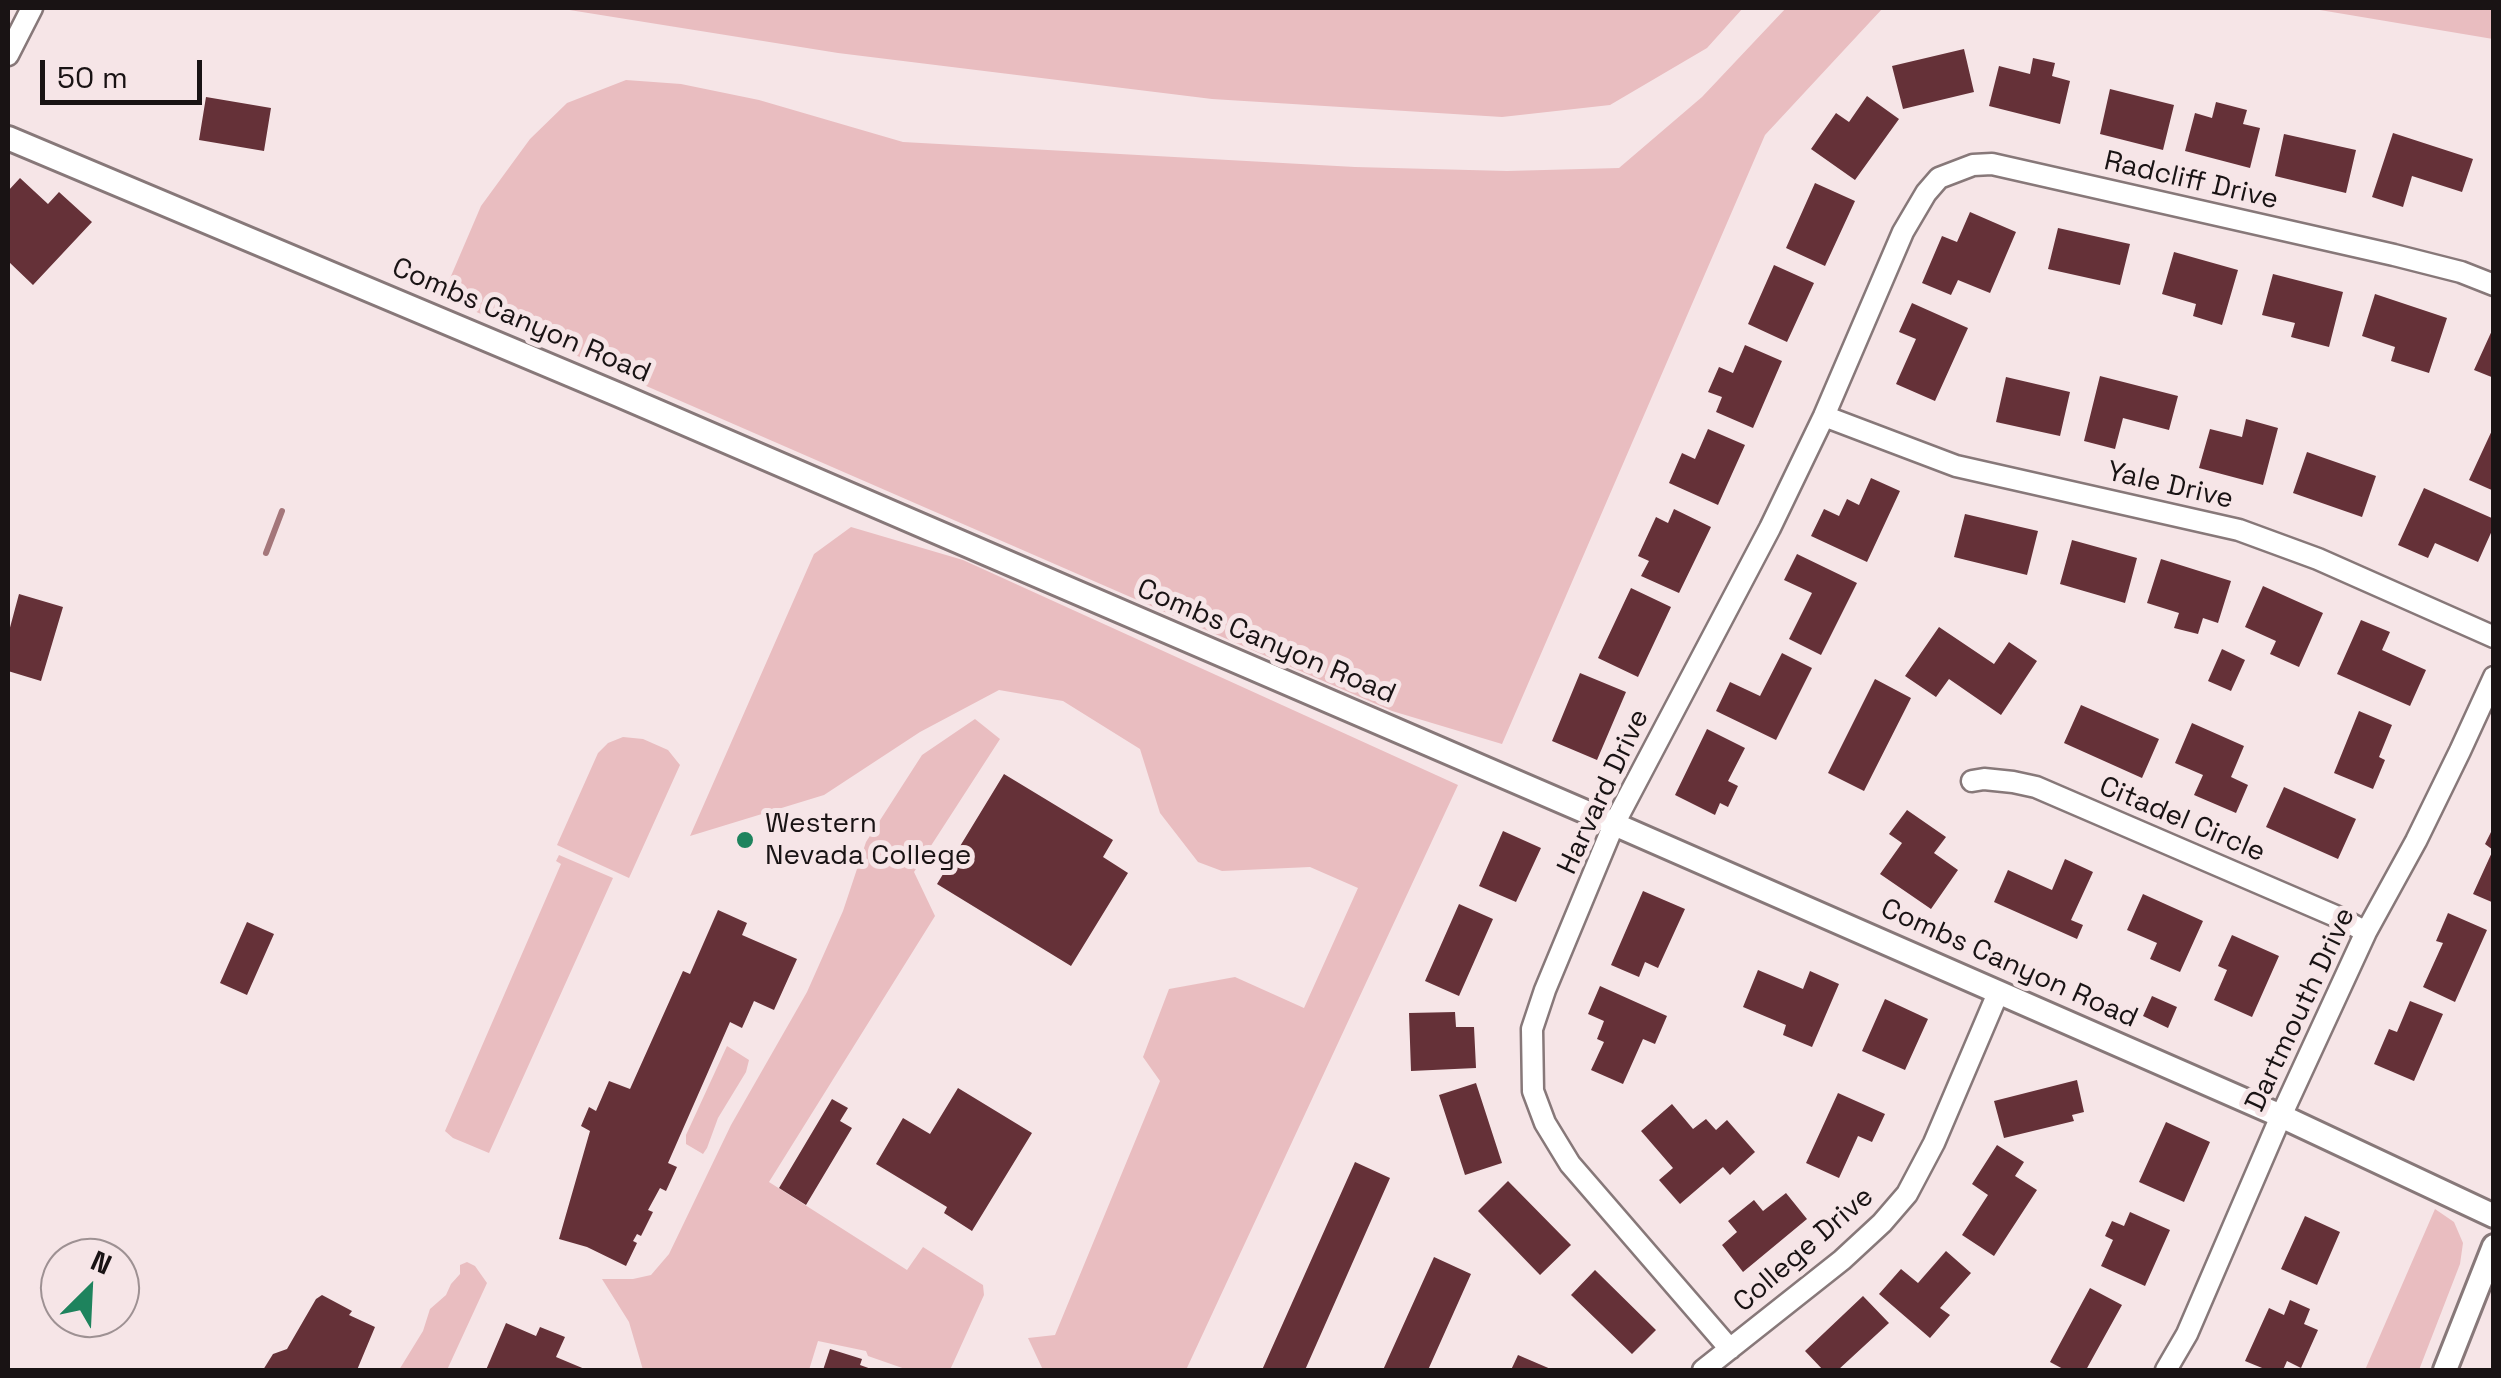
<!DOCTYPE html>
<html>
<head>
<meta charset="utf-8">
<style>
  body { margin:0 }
  #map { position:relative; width:2501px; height:1378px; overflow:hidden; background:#f6e5e7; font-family:"Space Grotesk",sans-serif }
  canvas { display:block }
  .frame { position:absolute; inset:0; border:10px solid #191314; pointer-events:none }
  .north { position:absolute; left:40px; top:1238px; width:100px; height:100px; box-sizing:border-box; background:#f6e5e7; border:2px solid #9e9193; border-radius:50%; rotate:24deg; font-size:28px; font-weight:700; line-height:40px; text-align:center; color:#191314 }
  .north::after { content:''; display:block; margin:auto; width:35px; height:45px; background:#1e835d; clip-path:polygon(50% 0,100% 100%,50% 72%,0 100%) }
  .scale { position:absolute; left:40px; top:60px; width:162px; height:45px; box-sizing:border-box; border:5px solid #191314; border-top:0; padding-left:12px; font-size:30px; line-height:35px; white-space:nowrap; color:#191314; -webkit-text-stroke:8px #f6e5e7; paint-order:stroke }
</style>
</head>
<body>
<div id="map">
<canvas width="2501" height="1378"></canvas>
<div class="frame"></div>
<div class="north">N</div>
<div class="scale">50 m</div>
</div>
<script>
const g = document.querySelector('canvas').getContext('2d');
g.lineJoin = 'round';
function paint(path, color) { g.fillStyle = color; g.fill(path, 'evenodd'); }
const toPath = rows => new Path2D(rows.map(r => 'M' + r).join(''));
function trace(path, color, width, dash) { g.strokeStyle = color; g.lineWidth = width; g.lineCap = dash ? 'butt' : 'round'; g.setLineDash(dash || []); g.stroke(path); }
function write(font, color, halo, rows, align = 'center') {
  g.font = font + ' "Space Grotesk",sans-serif'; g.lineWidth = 10; g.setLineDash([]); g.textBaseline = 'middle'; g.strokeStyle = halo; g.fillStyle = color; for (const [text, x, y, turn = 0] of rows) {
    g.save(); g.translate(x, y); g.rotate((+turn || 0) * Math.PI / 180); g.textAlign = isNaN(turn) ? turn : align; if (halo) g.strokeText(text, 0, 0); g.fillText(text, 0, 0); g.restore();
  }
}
paint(toPath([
  [557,8,1743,8,1707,48,1610,105,1502,117,1212,99,838,53],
  [1786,8,1883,8,1765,135,1502,744,1392,711,442,297,481,206,530,139,567,103,626,80,681,84,759,100,903,142,1355,167,1507,171,1619,168,1702,97],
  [2308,8,2493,8,2493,39],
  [851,527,963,560,1458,785,1186,1370,1043,1370,1028,1338,1055,1335,1160,1081,1143,1057,1169,989,1235,977,1304,1008,1358,888,1310,867,1222,871,1198,862,1160,813,1140,749,1063,701,999,690,920,732,824,795,690,836,814,554],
  [975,719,1000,739,914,872,935,916,769,1182,907,1270,923,1247,983,1285,984,1295,950,1370,908,1370,868,1356,866,1351,818,1341,809,1370,643,1370,629,1322,602,1279,633,1279,651,1275,669,1254,731,1125,807,992,843,911,866,842,922,755],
  [623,737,643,739,668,750,680,765,629,878,557,845,598,753,608,743],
  [559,855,613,878,489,1153,453,1138,445,1131,561,864,556,861],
  [727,1046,749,1060,746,1072,718,1118,707,1148,703,1154,686,1144,686,1135],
  [2435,1209,2454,1222,2463,1243,2460,1264,2419,1370,2365,1370],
  [467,1262,475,1266,487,1283,447,1370,399,1370,423,1331,430,1309,446,1295,451,1284,460,1274,460,1265]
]), '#e9bdc0');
trace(toPath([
  [266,553,282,511]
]), '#a4767a', 6);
paint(toPath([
  [1964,49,1974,92,1903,109,1892,66],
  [2033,58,2055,63,2052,76,2070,81,2060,124,1989,106,1999,66,2030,74],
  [2110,89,2174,105,2163,150,2100,134],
  [1867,96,1899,119,1855,180,1811,149,1836,113,1849,122],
  [206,97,271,108,264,151,199,140],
  [2216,102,2247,110,2243,124,2260,128,2250,168,2185,151,2195,113,2212,118],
  [2393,133,2473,159,2462,192,2412,176,2403,207,2372,197],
  [2284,134,2356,150,2346,193,2275,176],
  [20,178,48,204,59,192,92,222,33,285,8,261,8,191],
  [1815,183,1855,201,1825,266,1786,248],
  [1970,212,2016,232,1990,293,1958,280,1951,295,1922,283,1942,236,1957,242],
  [2058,228,2130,244,2120,285,2048,269],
  [2174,252,2238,270,2222,325,2193,316,2196,304,2162,294],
  [1774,265,1814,283,1787,342,1748,324],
  [2273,274,2343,292,2329,347,2291,337,2295,323,2262,315],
  [2375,294,2447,318,2429,373,2391,361,2395,347,2362,336],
  [1912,303,1968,328,1935,401,1896,384,1916,339,1899,332],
  [2494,326,2494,378,2474,370],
  [1745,345,1782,361,1753,428,1716,412,1722,397,1708,392,1719,367,1733,373],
  [2100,376,2178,396,2169,430,2123,418,2115,449,2084,441],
  [2006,377,2070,392,2060,436,1996,422],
  [2246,419,2278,428,2263,485,2199,468,2210,429,2242,437],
  [2494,426,2494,491,2469,480],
  [1708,429,1745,445,1718,505,1669,483,1682,453,1695,459],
  [2307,452,2376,476,2362,517,2293,493],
  [1871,478,1900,491,1867,562,1811,536,1824,509,1839,516,1847,499,1859,505],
  [2424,488,2494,519,2494,526,2478,562,2435,543,2428,558,2398,545],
  [1674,509,1711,527,1679,593,1641,576,1649,561,1638,556,1656,517,1668,523],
  [1965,514,2038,531,2027,575,1954,557],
  [2072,540,2137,558,2125,603,2060,584],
  [1797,554,1857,583,1821,655,1789,639,1812,593,1784,580],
  [2161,559,2231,581,2218,623,2203,618,2198,634,2174,628,2179,613,2147,603],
  [2263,586,2323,613,2299,667,2270,654,2276,641,2245,627],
  [1631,588,1671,607,1638,677,1598,658],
  [19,594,63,607,41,681,8,671,8,635],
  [2361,620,2390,632,2382,650,2426,670,2410,706,2337,674],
  [1939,627,1994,664,2009,642,2037,661,2001,715,1949,679,1936,697,1905,676],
  [2222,649,2245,660,2231,691,2208,681],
  [1782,653,1812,668,1776,740,1716,711,1730,682,1760,696],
  [1580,673,1626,692,1597,760,1552,741],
  [1875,679,1911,698,1864,791,1828,773],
  [2081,705,2159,739,2142,778,2064,743],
  [2359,711,2392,725,2379,757,2385,760,2373,789,2334,773],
  [2192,723,2244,746,2231,777,2248,785,2236,813,2194,795,2203,775,2175,763],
  [1707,729,1745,748,1728,781,1738,786,1728,807,1720,803,1715,815,1675,795],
  [1004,774,1113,840,1103,857,1128,873,1071,966,937,884],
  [2284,787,2356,819,2338,859,2266,827],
  [1907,810,1946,837,1934,853,1958,870,1931,909,1880,874,1902,843,1889,834],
  [1503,831,1541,848,1516,902,1479,886],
  [2491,832,2494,833,2494,903,2473,894,2493,850,2485,844],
  [2065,859,2093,872,2071,920,2083,925,2077,939,1994,902,2008,870,2052,890],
  [1643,891,1685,909,1658,968,1645,962,1639,977,1611,965],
  [2143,894,2203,921,2180,972,2150,959,2157,943,2127,930],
  [1459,904,1493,919,1459,996,1425,981],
  [718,910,747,923,742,935,797,959,774,1010,754,1001,742,1028,730,1022,668,1163,677,1167,666,1191,660,1188,648,1210,653,1212,641,1236,637,1234,633,1241,637,1243,626,1266,587,1247,559,1239,590,1131,581,1126,589,1107,596,1111,609,1081,630,1089,683,971,690,974],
  [2448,913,2487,930,2455,1002,2423,987,2443,943,2436,941],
  [247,922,274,934,247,995,220,983],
  [2232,935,2279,956,2252,1017,2214,1000,2227,970,2218,966],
  [1758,970,1803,989,1810,971,1839,984,1812,1047,1783,1035,1786,1025,1743,1007],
  [1600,986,1667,1016,1655,1044,1643,1039,1623,1084,1591,1070,1604,1042,1597,1039,1604,1021,1588,1014],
  [2152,996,2177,1007,2168,1028,2143,1016],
  [1885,999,1928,1019,1905,1070,1862,1051],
  [2410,1001,2443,1014,2414,1081,2374,1064,2389,1029,2397,1032],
  [1455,1012,1456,1027,1474,1027,1476,1068,1411,1071,1409,1013],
  [2077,1080,2084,1112,2072,1115,2074,1121,2004,1138,1994,1101],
  [1476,1083,1502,1163,1465,1175,1439,1095],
  [958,1088,1032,1133,972,1231,944,1213,947,1207,876,1164,903,1118,930,1134],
  [1838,1093,1885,1114,1872,1142,1858,1136,1839,1178,1806,1163],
  [832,1099,848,1108,840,1121,852,1128,806,1205,779,1188],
  [1672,1104,1693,1129,1706,1119,1716,1130,1727,1120,1755,1152,1730,1175,1723,1167,1680,1204,1659,1180,1673,1168,1641,1131],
  [2166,1122,2210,1142,2184,1202,2139,1182],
  [1997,1145,2024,1162,2015,1176,2037,1190,1994,1256,1962,1235,1988,1195,1972,1184],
  [1355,1162,1390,1178,1305,1370,1262,1370],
  [1508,1181,1571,1245,1540,1275,1478,1211],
  [1786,1193,1807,1219,1743,1272,1722,1245,1737,1232,1728,1221,1754,1200,1763,1211],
  [2130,1212,2170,1230,2145,1286,2101,1266,2113,1240,2105,1236,2112,1221,2124,1226],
  [2305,1216,2340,1232,2317,1285,2281,1269],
  [1946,1251,1971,1273,1940,1308,1950,1315,1930,1338,1879,1294,1901,1269,1918,1283],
  [1434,1257,1471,1274,1428,1370,1383,1370],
  [1595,1270,1656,1330,1632,1354,1571,1295],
  [2090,1288,2122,1305,2086,1370,2065,1370,2050,1362],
  [322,1295,352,1311,349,1315,375,1327,357,1370,263,1370,273,1354,287,1349,316,1299],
  [1863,1296,1889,1323,1838,1370,1823,1370,1805,1351],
  [2290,1300,2310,1309,2304,1324,2318,1330,2301,1368,2287,1361,2283,1370,2267,1370,2245,1361,2269,1308,2284,1315],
  [506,1323,536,1336,540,1327,565,1337,556,1357,587,1370,486,1370],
  [830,1349,862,1359,860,1365,874,1370,823,1370],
  [1518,1355,1553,1370,1511,1370]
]), '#653138');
const minor = toPath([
  [8,55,32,8],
  [1824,416,1956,466,2239,530,2318,559,2494,637],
  [1972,781,1984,779,2013,782,2036,787,2340,918,2366,932],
  [1730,1349,1570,1164,1545,1123,1533,1091,1532,1029,1545,990,1614,824,1770,528,1824,416,1903,232,1926,193,1939,178,1973,165,1992,164,2394,255,2461,272,2494,285],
  [1703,1370,1842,1260,1882,1223,1907,1194,1934,1143,1998,993],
  [2166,1370,2187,1334,2281,1116,2366,932,2416,841,2460,751,2494,677]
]);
const tertiary = toPath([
  [8,138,619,395,1614,824,2281,1116,2494,1216],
  [2445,1370,2494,1246]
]);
trace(minor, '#877879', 25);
trace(tertiary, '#877879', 28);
trace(minor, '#fff', 20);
trace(tertiary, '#fff', 22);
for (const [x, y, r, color] of [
  [745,840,10,"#1e835d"]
]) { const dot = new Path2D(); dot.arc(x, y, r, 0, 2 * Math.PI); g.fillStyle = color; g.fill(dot); trace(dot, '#f6e5e7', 4); }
write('28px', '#191314', '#f6e5e7', [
  ["Radcliff Drive",2191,181,13],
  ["Combs Canyon Road",521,321,23],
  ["Yale Drive",2170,486,13],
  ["Combs Canyon Road",1266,642,23],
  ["Harvard Drive",1604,792,-65],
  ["Citadel Circle",2182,820,23],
  ["Combs Canyon Road",2009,964,24],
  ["Dartmouth Drive",2301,1010,-65],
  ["College Drive",1804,1250,-41]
]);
write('28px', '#191314', '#f6e5e7', [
  ["Western",765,824],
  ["Nevada College",765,856]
], 'left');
</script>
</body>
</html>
